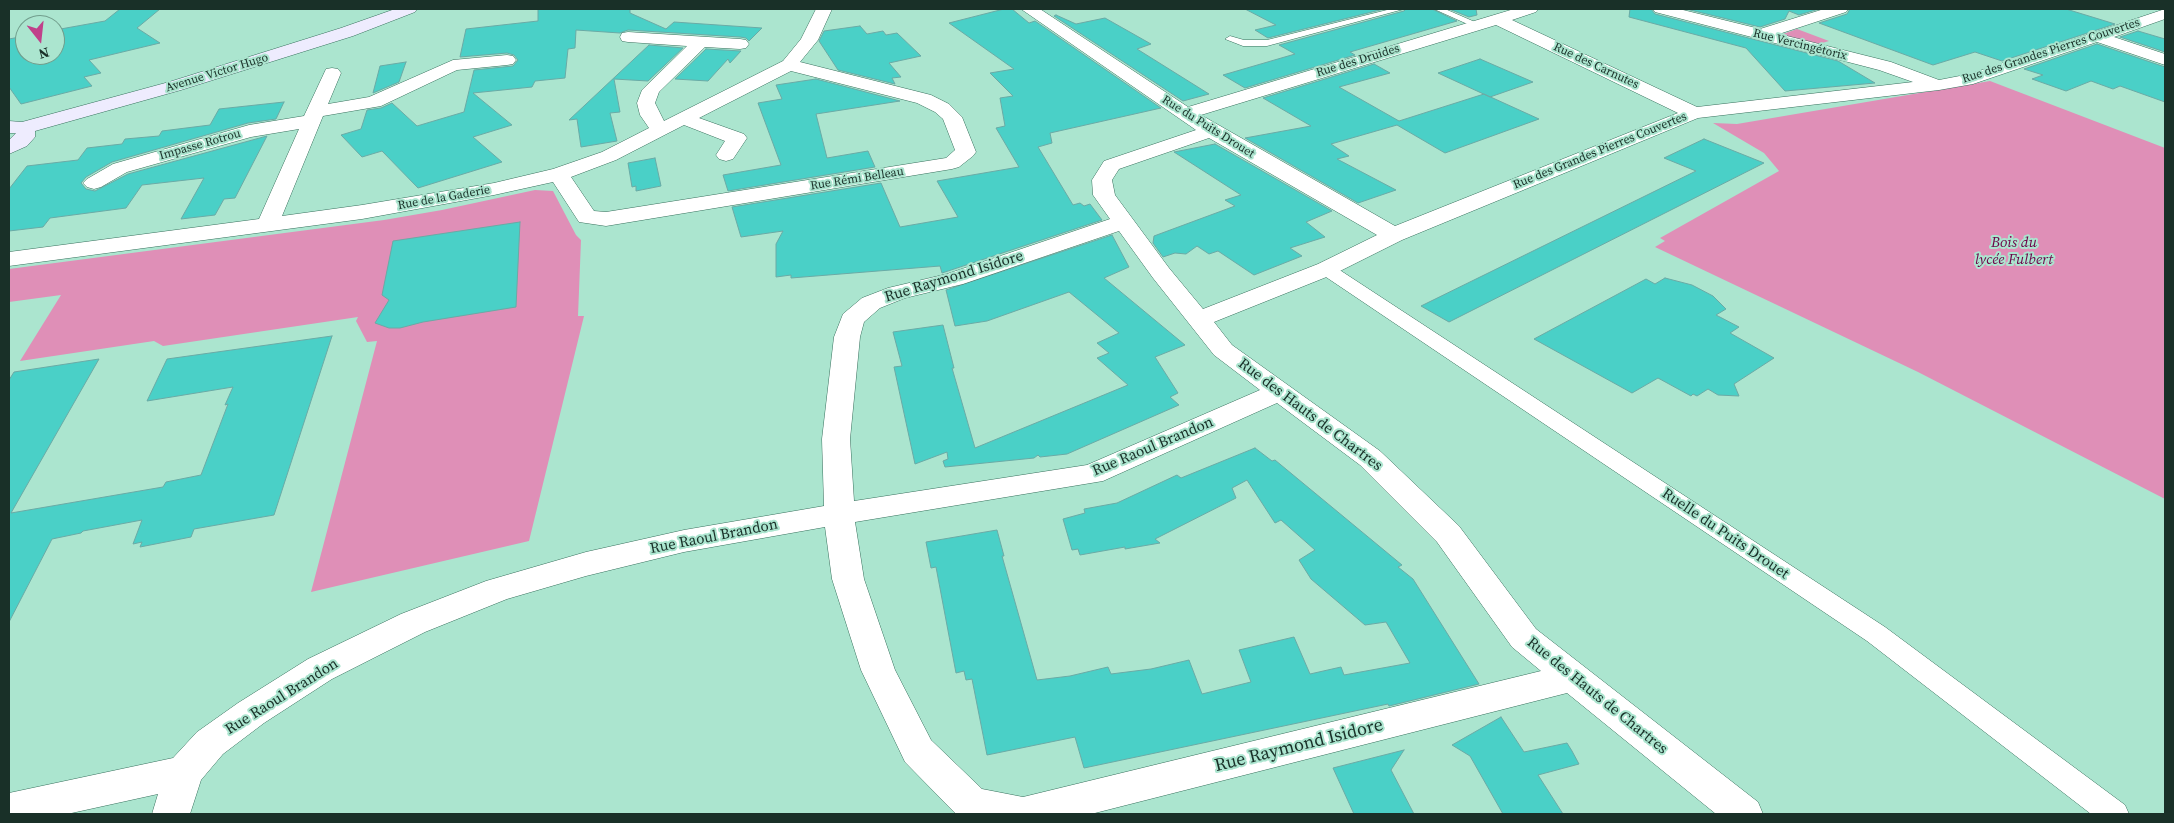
<!DOCTYPE html>
<html>
<head>
<meta charset="utf-8">
<style>
  body { margin:0 }
  #map { position:relative; width:2174px; height:823px; overflow:hidden; background:#abe5cf; font-family:"Source Serif 4",serif }
  canvas { display:block }
  .frame { position:absolute; inset:0; border:10px solid #193028; pointer-events:none }
  .north { position:absolute; left:15px; top:15px; width:50px; height:50px; box-sizing:border-box; background:#abe5cf; border:1px solid #719d8c; border-radius:50%; rotate:164deg; font-size:14px; font-weight:700; line-height:20px; text-align:center; color:#193028 }
  .north::after { content:''; display:block; margin:auto; width:18px; height:22px; background:#c0408a; clip-path:polygon(50% 0,100% 100%,50% 72%,0 100%) }
</style>
</head>
<body>
<div id="map">
<canvas width="2174" height="823"></canvas>
<div class="frame"></div>
<div class="north">N</div>
</div>
<script>
const g = document.querySelector('canvas').getContext('2d');
g.lineJoin = 'round';
function paint(path, color) { g.fillStyle = color; g.fill(path, 'evenodd'); }
const toPath = rows => new Path2D(rows.map(r => 'M' + r).join(''));
function trace(path, color, width, dash) { g.strokeStyle = color; g.lineWidth = width; g.lineCap = dash ? 'butt' : 'round'; g.setLineDash(dash || []); g.stroke(path); }
function write(font, color, halo, rows, align = 'center') {
  g.font = font + ' "Source Serif 4",serif'; g.lineWidth = 4; g.setLineDash([]); g.textBaseline = 'middle'; g.strokeStyle = halo; g.fillStyle = color; for (const [text, x, y, turn = 0] of rows) {
    g.save(); g.translate(x, y); g.rotate((+turn || 0) * Math.PI / 180); g.textAlign = isNaN(turn) ? turn : align; if (halo) g.strokeText(text, 0, 0); g.fillText(text, 0, 0); g.restore();
  }
}
paint(toPath([
  [1797,29,1829,41,1815,45,1788,37,1783,34],
  [1990,81,2165,148,2165,499,1918,372,1655,247,1665,241,1660,238,1779,171,1764,153,1713,123,1737,124],
  [535,190,553,191,576,235,581,240,578,316,584,316,529,541,311,592,377,341,367,342,356,321,358,317,163,346,154,341,20,361,61,295,9,302,9,269,384,220,442,210]
]), '#df8fb7');
const building = toPath([
  [120,9,160,9,137,28,160,43,89,60,101,73,84,77,92,86,21,104,9,87,9,39,25,36,25,55,55,55,55,30,105,21,120,9],
  [538,9,630,9,630,13,666,29,674,22,762,28,749,41,746,38,740,37,628,30,620,33,576,30,575,48,568,49,565,78,535,81,532,87,473,93,512,125,473,137,502,162,418,188,382,151,362,157,341,135,361,129,367,110,381,108,392,103,417,126,464,112,474,70,513,66,518,60,514,55,507,53,460,57,466,29,538,21,538,9],
  [1004,9,1012,9,1029,23,1035,21,1161,108,1050,133,1052,143,1038,147,1073,205,1080,203,1084,206,1090,204,1102,220,942,273,940,266,791,278,791,275,776,277,776,244,783,231,741,237,732,207,881,183,900,227,958,217,937,181,1019,167,996,128,1005,126,1000,98,1013,96,990,73,1014,69,949,23,1004,9],
  [1245,9,1384,9,1268,38,1255,30,1276,25,1245,9],
  [1406,9,1432,9,1457,21,1350,52,1355,55,1245,88,1223,75,1295,54,1279,45,1404,11,1406,9],
  [1449,9,1476,9,1477,15,1469,17,1449,9],
  [1630,9,1651,9,1655,14,1838,61,1875,83,1785,91,1746,48,1629,17,1630,9],
  [1686,9,1819,9,1799,15,1789,11,1785,19,1760,27,1686,9],
  [1850,9,2066,9,2115,24,2002,61,1975,52,1933,65,1819,23,1847,14,1850,9],
  [1056,15,1076,24,1105,18,1151,44,1137,49,1209,94,1183,101,1054,16,1056,15],
  [860,26,867,34,883,31,886,35,897,33,921,56,889,63,901,77,892,78,895,84,838,70,819,41,824,31,860,26],
  [2138,31,2165,39,2165,52,2120,37,2138,31],
  [2097,44,2165,67,2165,102,2120,86,2113,89,2091,81,2066,91,2032,79,2043,75,2024,69,2097,44],
  [649,45,683,48,648,81,614,79,620,112,610,113,617,141,581,147,577,119,569,120,649,45],
  [706,49,741,51,730,63,728,59,708,81,675,79,706,49],
  [1480,59,1533,82,1490,97,1438,73,1480,59],
  [406,62,399,82,373,93,380,66,406,62],
  [1374,64,1390,73,1339,87,1399,121,1484,94,1539,119,1445,153,1397,125,1331,144,1349,156,1337,159,1396,190,1358,203,1245,138,1311,126,1263,98,1374,64],
  [816,79,900,101,816,114,827,158,868,151,875,167,728,191,723,175,781,165,758,103,782,99,776,85,816,79],
  [284,102,276,119,248,123,112,162,86,177,81,183,86,189,95,191,128,174,267,136,235,198,224,199,215,215,181,219,204,178,142,185,126,208,50,218,43,227,9,231,9,189,27,166,78,160,87,148,122,144,125,139,159,136,162,131,210,125,219,109,284,102],
  [1704,139,1764,163,1449,322,1421,306,1696,171,1664,158,1704,139],
  [1215,144,1332,211,1306,222,1325,237,1290,248,1302,256,1254,275,1218,251,1209,254,1197,246,1186,254,1175,253,1163,257,1153,243,1154,236,1235,206,1225,200,1241,195,1174,152,1215,144],
  [655,158,661,186,636,191,636,186,632,187,628,163,655,158],
  [520,222,516,307,423,322,400,328,389,328,375,323,389,300,382,295,393,241,520,222],
  [1112,235,1129,267,1104,278,1185,345,1155,357,1178,393,1170,397,1179,405,1067,454,1040,457,1038,455,1034,458,945,467,943,461,948,459,947,452,915,464,894,367,902,366,893,332,943,325,954,368,952,368,975,448,1128,385,1097,358,1109,353,1097,343,1119,333,1069,292,987,321,955,326,946,290,1112,235],
  [1665,278,1692,285,1713,296,1726,309,1716,315,1739,327,1730,333,1774,358,1734,384,1739,396,1718,395,1708,389,1697,396,1693,394,1691,396,1658,378,1632,393,1534,339,1646,279,1655,284,1665,278],
  [332,336,274,515,194,529,191,537,140,547,142,542,133,544,142,520,83,531,81,533,52,539,9,622,9,380,14,372,99,359,11,513,163,487,166,482,201,475,228,404,225,405,233,387,147,401,167,359,332,336],
  [1255,448,1272,461,1275,460,1402,565,1398,567,1413,579,1479,684,1389,706,1388,704,1084,768,1075,737,987,755,972,679,966,680,964,671,956,673,936,567,931,568,926,542,997,530,1004,556,1002,556,1037,680,1070,676,1108,667,1111,674,1151,669,1189,660,1202,694,1251,682,1239,650,1294,637,1310,674,1341,667,1344,675,1410,663,1386,622,1365,625,1311,579,1299,560,1315,550,1281,520,1275,523,1247,480,1232,488,1236,498,1155,539,1160,543,1125,549,1125,547,1080,555,1078,549,1072,550,1063,519,1085,513,1084,509,1117,503,1177,475,1181,478,1255,448],
  [1501,717,1524,752,1567,743,1572,751,1579,764,1538,775,1563,814,1503,814,1470,756,1452,745,1501,717],
  [1404,750,1391,770,1414,814,1354,814,1333,768,1404,750]
]);
paint(building, '#4ad0c7');
trace(building, '#6aaaa5', 1);
const service = toPath([
  [1391,9,1404,9,1267,46,1243,46,1225,39,1230,36,1244,40,1267,40,1391,9],
  [1434,9,1445,9,1482,25,1480,27,1474,27,1434,9]
]);
const pedestrian = toPath([
  [1326,264,1332,265,1885,627,2125,805,2129,814,2091,814,1867,641,1320,273,1317,269,1320,265,1326,264]
]);
const minor = toPath([
  [816,9,832,9,818,40,800,62,931,95,949,104,962,117,976,152,973,156,959,167,952,169,606,226,579,222,553,182,494,195,362,219,9,266,9,252,259,219,299,129,251,137,127,172,101,187,94,189,87,187,83,183,87,179,113,164,249,125,304,116,326,69,332,68,338,69,341,73,328,104,369,97,453,60,507,55,513,56,516,60,513,64,507,65,457,70,381,106,323,116,282,216,362,205,494,183,553,169,602,152,649,128,640,115,637,103,642,90,687,46,628,42,622,41,620,37,622,33,628,32,740,39,746,40,749,44,746,48,740,49,705,47,659,92,655,103,664,121,783,61,801,39,816,9],
  [791,71,917,103,935,112,943,119,955,150,946,158,606,212,594,211,571,177,616,160,684,125,725,141,716,155,719,159,726,161,733,159,747,138,744,134,699,118,791,71],
  [1021,9,1040,9,1188,107,1514,9,1538,9,1536,12,1512,20,1697,107,1913,82,1879,70,1655,12,1653,9,1679,9,1760,29,1824,9,1848,9,1846,12,1779,34,1891,62,1939,80,1970,74,2165,9,2165,19,2114,37,2165,54,2165,65,2097,42,1973,84,1939,90,1698,118,1402,240,1334,274,1214,322,1232,345,1380,451,1459,526,1536,629,1758,802,1763,814,1716,814,1567,693,1091,814,956,814,905,762,861,670,832,579,825,527,684,552,586,576,507,599,425,632,332,679,264,723,223,754,201,780,190,814,152,814,158,794,67,814,9,814,9,793,173,758,197,732,238,703,308,659,401,614,486,581,586,552,684,530,824,506,822,439,834,337,843,314,862,298,888,288,947,274,1110,219,1093,195,1092,180,1104,161,1196,130,1021,9],
  [1496,25,1678,113,1395,226,1201,115,1496,25],
  [1209,138,1377,235,1318,264,1203,309,1169,268,1115,195,1112,180,1119,169,1209,138],
  [1119,231,1153,278,1214,355,1260,390,1087,465,854,501,850,439,860,337,864,322,880,308,905,298,963,284,1119,231],
  [1277,403,1360,465,1437,542,1512,647,1541,671,1023,797,982,789,931,740,895,670,864,579,855,522,1103,481,1277,403]
]);
const secondary = toPath([
  [395,9,417,9,415,12,353,36,181,90,35,131,35,137,27,146,9,154,9,140,16,133,9,133,9,121,22,122,169,82,341,28,395,9]
]);
trace(service, '#38705d', 1);
trace(pedestrian, '#38705d', 1);
trace(minor, '#38705d', 1);
trace(secondary, '#38705d', 1);
paint(service, '#fff');
paint(pedestrian, '#fff');
paint(minor, '#fff');
paint(secondary, '#eeecfe');
write('12px', '#193028', '#abe5cf', [
  ["Rue Vercingétorix",1800,45,14],
  ["Rue des Grandes Pierres Couvertes",2051,51,-18],
  ["Rue des Druides",1358,61,-17],
  ["Rue des Carnutes",1596,66,25],
  ["Avenue Victor Hugo",217,73,-17],
  ["Rue du Puits Drouet",1208,127,32],
  ["Impasse Rotrou",200,145,-16],
  ["Rue des Grandes Pierres Couvertes",1600,151,-22],
  ["Rue Rémi Belleau",857,179,-9],
  ["Rue de la Gaderie",444,198,-10]
]);
write('italic 15px', '#6d0348', '#abe5cf', [
  ["Bois du",2014,243],
  ["lycée Fulbert",2014,260]
]);
write('15px', '#193028', '#abe5cf', [
  ["Rue Raymond Isidore",954,277,-17],
  ["Rue des Hauts de Chartres",1310,415,37],
  ["Rue Raoul Brandon",1153,447,-23],
  ["Ruelle du Puits Drouet",1725,534,34],
  ["Rue Raoul Brandon",714,537,-11],
  ["Rue des Hauts de Chartres",1597,696,39],
  ["Rue Raoul Brandon",282,697,-32]
]);
write('18px', '#193028', '#abe5cf', [
  ["Rue Raymond Isidore",1299,746,-14]
]);
</script>
</body>
</html>
